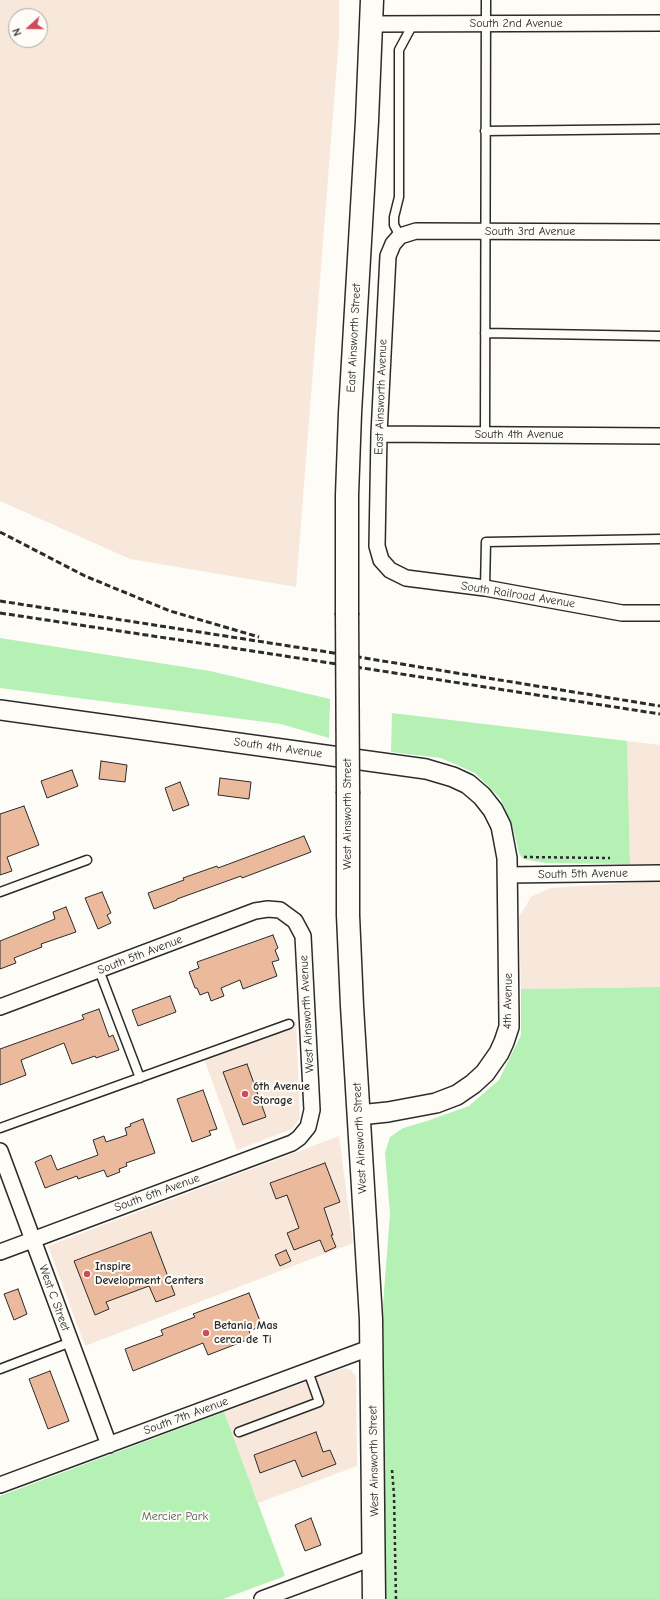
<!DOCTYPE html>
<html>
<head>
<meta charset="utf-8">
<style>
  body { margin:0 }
  #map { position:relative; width:660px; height:1599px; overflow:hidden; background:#fdfcf7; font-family:"Comic Neue",sans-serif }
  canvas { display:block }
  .north { position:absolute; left:8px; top:8px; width:40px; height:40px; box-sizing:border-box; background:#fdfcf7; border:1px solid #a9a8a5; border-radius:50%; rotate:249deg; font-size:11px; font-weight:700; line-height:16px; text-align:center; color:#2b2b2b }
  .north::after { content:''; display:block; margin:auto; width:14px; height:18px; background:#d1495b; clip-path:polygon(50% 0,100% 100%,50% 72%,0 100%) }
</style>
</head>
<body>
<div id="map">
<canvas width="660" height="1599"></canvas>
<div class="north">N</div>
</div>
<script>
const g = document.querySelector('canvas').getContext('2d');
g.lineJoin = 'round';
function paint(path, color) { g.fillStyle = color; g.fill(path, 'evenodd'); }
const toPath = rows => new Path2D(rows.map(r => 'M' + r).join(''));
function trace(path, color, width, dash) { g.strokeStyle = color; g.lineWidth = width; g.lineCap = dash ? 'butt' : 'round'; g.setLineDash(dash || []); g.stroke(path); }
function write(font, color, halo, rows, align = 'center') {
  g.font = font + ' "Comic Neue",sans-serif'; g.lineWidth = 4; g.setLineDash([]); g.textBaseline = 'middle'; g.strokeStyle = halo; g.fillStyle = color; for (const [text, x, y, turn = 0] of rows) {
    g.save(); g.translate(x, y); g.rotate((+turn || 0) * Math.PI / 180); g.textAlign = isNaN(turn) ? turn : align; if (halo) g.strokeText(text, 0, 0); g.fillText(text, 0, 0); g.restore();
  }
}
paint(toPath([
  [0,0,339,0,339,38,296,587,130,559,0,501],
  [16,16,40,16,40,40,16,40],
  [627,741,660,745,660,864,630,864],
  [660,881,660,987,521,989,519,917,531,897,550,888],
  [296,1021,300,1118,292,1129,237,1150,203,1056],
  [339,1136,353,1243,85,1346,48,1246],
  [344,1368,351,1370,356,1376,357,1466,258,1503,224,1412]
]), '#f8e8dc');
paint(toPath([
  [0,638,210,671,330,699,329,738,281,724,0,688],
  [392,713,627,741,630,864,546,863,523,859,519,853,513,828,500,798,475,773,441,758,391,752],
  [660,987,660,1599,386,1599,383,1305,390,1214,385,1153,390,1137,403,1128,427,1121,469,1106,499,1080,521,1035,521,989],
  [224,1412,285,1576,223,1599,0,1599,0,1496]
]), '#b5f0b5');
const building = toPath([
  [101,761,127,765,125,782,99,779,101,761],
  [72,770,78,786,47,798,41,781,72,770],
  [220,778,251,782,249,799,218,795,220,778],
  [180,782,189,805,173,811,165,788,180,782],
  [24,806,39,845,7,857,12,871,0,875,0,814,24,806],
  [304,836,311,852,242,878,241,876,177,899,177,900,154,909,148,893,184,880,183,878,217,866,218,868,304,836],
  [102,892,111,913,107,915,111,923,98,929,85,898,102,892],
  [66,907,76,932,41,944,42,947,14,958,16,963,0,969,0,941,55,919,53,912,66,907],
  [273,935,278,948,275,950,279,960,272,962,277,976,243,989,240,980,221,988,224,996,211,1001,208,992,200,995,197,988,195,988,189,972,199,968,197,962,273,935],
  [170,996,176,1012,138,1026,132,1010,170,996],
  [99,1009,109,1037,113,1035,119,1050,96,1058,95,1056,72,1064,64,1043,21,1060,26,1075,0,1085,0,1049,84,1019,82,1015,99,1009],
  [247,1064,266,1117,243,1125,223,1072,247,1064],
  [203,1090,217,1129,209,1131,211,1135,192,1142,177,1099,203,1090],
  [143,1119,155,1153,126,1163,127,1166,119,1169,120,1172,107,1177,104,1170,78,1179,77,1176,45,1188,35,1162,51,1155,57,1170,98,1155,93,1140,104,1136,106,1142,127,1135,125,1128,131,1126,130,1124,143,1119],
  [325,1163,340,1202,324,1208,333,1235,331,1235,336,1247,325,1252,320,1240,294,1250,287,1233,299,1228,287,1195,276,1199,270,1183,325,1163],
  [151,1232,175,1295,156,1302,149,1286,106,1302,109,1309,95,1315,74,1261,151,1232],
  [286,1250,291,1261,280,1266,275,1255,286,1250],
  [18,1289,27,1314,14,1320,4,1294,18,1289],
  [249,1293,262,1326,249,1331,252,1338,208,1355,203,1343,133,1371,125,1349,163,1335,161,1330,195,1317,193,1314,249,1293],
  [50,1371,69,1421,48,1429,29,1379,50,1371],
  [316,1432,323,1452,330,1450,336,1464,302,1477,295,1460,260,1473,254,1455,316,1432],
  [311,1518,321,1545,305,1551,295,1525,311,1518]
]);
paint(building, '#ebba9c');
trace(building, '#2b2b2b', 1);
const service = toPath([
  [485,131,660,129],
  [400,236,394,225,394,217,399,197,399,50,413,24],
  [485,333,660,336],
  [485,435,486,0],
  [485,588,486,542,660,539],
  [0,892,87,860],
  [99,970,140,1078],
  [0,1128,289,1024],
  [0,1369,71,1342],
  [239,1432,319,1402,308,1371]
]);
const minor = toPath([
  [371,24,660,23],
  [660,232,416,231,400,236,393,244,388,256,379,434,377,546,381,560,390,570,406,578,485,588,622,613,660,613],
  [379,434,660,436],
  [507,875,660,873],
  [0,1007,255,911,268,909,280,910,295,921,303,936,312,1110,308,1127,299,1138,292,1143,0,1252],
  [0,1151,109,1445],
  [0,1485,372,1347],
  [262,1599,375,1557]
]);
const tertiary = toPath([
  [0,710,426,769,453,777,468,784,482,796,493,810,501,826,507,858,509,1019,509,1027,504,1042,499,1053,485,1073,473,1084,457,1095,436,1103,388,1112,359,1115]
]);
const primary = toPath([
  [347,613,347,495,350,413,367,121,372,0],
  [348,794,348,915,352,1006,371,1319,374,1599]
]);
trace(service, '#2b2b2b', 11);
trace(minor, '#2b2b2b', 18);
trace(tertiary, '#2b2b2b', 22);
trace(primary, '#2b2b2b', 25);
trace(toPath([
  [524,857,610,858],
  [392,1470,394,1495,396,1599]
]), '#2b2b2b', 2.5, [3, 3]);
trace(service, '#fdfcf7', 8);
trace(minor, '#fdfcf7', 15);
trace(tertiary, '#fdfcf7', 19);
trace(primary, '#fdfcf7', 22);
trace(toPath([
  [0,532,85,576,170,611,259,637],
  [0,601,315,650,660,706],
  [0,613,259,652,660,714]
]), '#2b2b2b', 3, [6, 3]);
const primaryBridge = toPath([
  [347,613,348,794]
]);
trace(primaryBridge, '#2b2b2b', 25, []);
trace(primaryBridge, '#fdfcf7', 22);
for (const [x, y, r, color] of [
  [245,1094,4,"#d1495b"],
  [87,1274,4,"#d1495b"],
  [206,1333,4,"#d1495b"]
]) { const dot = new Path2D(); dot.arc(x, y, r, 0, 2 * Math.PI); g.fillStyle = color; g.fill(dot); trace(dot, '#fdfcf7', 1.5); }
write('12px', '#2b2b2b', '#fdfcf7', [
  ["South 2nd Avenue",516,24],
  ["South 3rd Avenue",530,232],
  ["East Ainsworth Street",354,338,-87],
  ["East Ainsworth Avenue",381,397,-88],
  ["South 4th Avenue",519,435],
  ["South Railroad Avenue",518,595,9],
  ["South 4th Avenue",278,748,8],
  ["West Ainsworth Street",348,814,-90],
  ["South 5th Avenue",583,874,-1],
  ["South 5th Avenue",140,955,-21],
  ["4th Avenue",508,1001,-89],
  ["West Ainsworth Avenue",307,1014,-93],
  ["West Ainsworth Street",360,1138,-93],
  ["South 6th Avenue",157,1193,-20],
  ["West C Street",54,1298,70],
  ["South 7th Avenue",186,1416,-20],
  ["West Ainsworth Street",374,1461,-91]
]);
write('bold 12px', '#2b2b2b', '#fdfcf7', [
  ["6th Avenue",253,1087],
  ["Storage",253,1101],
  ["Inspire",95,1267],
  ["Development Centers",95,1281],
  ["Betania Mas",214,1326],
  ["cerca de Ti",214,1340]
], 'left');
write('12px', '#4e5c4e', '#fdfcf7', [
  ["Mercier Park",175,1517]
]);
</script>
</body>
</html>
